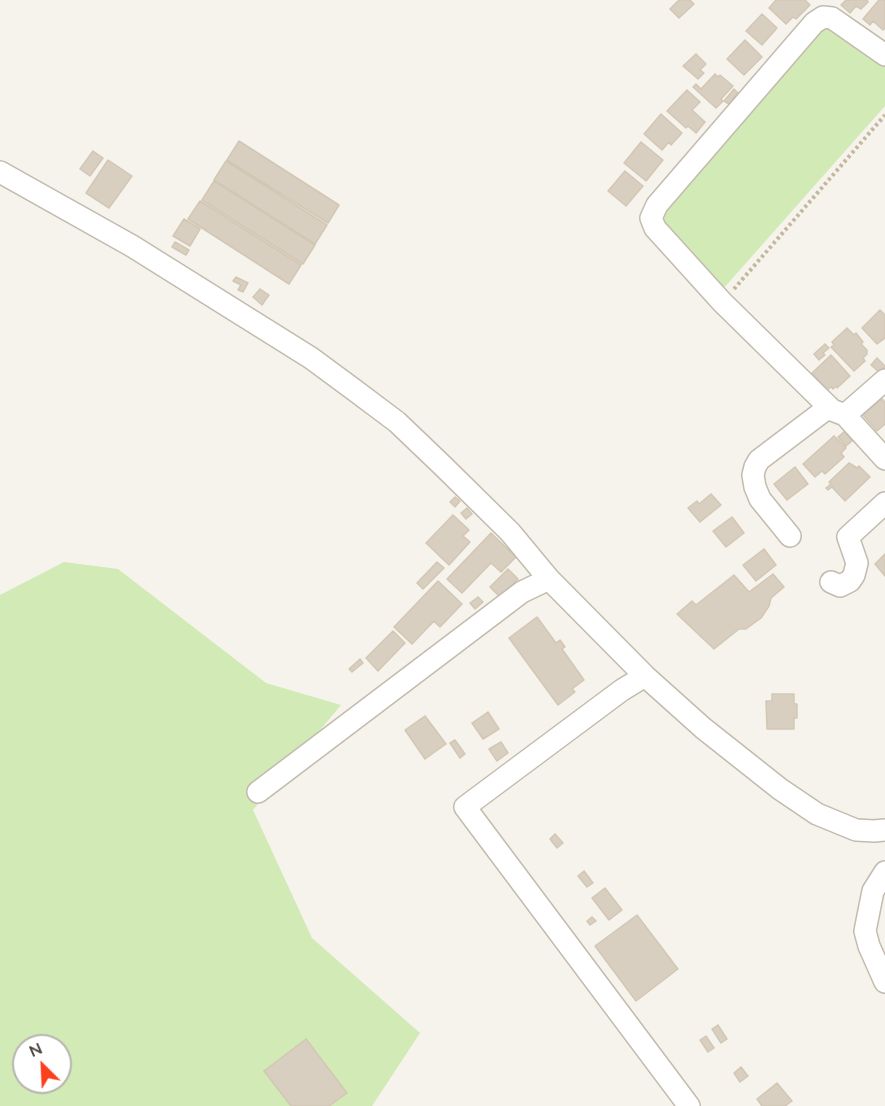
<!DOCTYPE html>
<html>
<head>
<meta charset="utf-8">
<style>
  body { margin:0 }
  #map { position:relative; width:885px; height:1106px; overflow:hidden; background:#f6f3ec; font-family:Lato,sans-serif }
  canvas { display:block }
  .north { position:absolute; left:12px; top:1034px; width:60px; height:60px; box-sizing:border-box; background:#fff; border:2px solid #b7b4b0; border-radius:50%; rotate:336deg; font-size:16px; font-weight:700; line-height:24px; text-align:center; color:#4b4439 }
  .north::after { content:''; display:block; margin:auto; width:21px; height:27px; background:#fc3f1d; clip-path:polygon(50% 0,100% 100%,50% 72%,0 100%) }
</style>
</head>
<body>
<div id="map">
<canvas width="885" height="1106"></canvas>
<div class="north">N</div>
</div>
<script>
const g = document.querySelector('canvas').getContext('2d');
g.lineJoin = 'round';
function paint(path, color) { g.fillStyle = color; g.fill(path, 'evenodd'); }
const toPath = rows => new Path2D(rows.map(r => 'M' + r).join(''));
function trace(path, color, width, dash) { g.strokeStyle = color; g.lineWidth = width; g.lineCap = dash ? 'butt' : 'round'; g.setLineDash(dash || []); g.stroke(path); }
paint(toPath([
  [832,25,885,62,885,106,723,289,660,225,659,213,821,26],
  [64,562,118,569,266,683,341,705,253,810,312,938,420,1033,372,1106,0,1106,0,595],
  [24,1046,60,1046,60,1082,24,1082]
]), '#d2eab5');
const building = toPath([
  [679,0,690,0,694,4,679,18,670,9,679,0],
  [776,0,805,0,810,5,796,19,793,17,786,24,769,8,776,0],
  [846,0,867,0,868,2,861,9,856,6,850,13,841,5,846,0],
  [879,0,885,0,885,28,883,30,873,21,870,25,863,19,879,0],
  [762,14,777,28,762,45,746,31,762,14],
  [745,40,762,57,744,75,727,59,745,40],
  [696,54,706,64,700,70,704,73,698,79,683,66,696,54],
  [715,74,718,77,720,75,733,86,721,99,723,101,716,108,693,87,696,84,701,89,715,74],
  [734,89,738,93,729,104,724,101,734,89],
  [687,90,700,102,692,110,705,122,696,133,688,126,686,128,667,111,687,90],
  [661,114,682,133,671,145,669,142,662,150,644,134,661,114],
  [239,141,339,205,328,223,227,160,239,141],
  [641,142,663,160,646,181,624,163,641,142],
  [93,151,103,158,90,176,80,169,93,151],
  [108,160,132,176,109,208,86,193,108,160],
  [226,161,327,225,315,244,214,180,226,161],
  [625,171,643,186,626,206,608,191,625,171],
  [214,181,315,245,303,264,202,200,214,181],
  [200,201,301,265,289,284,188,219,200,201],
  [184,219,200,229,190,246,173,236,184,219],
  [175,242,189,250,186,255,172,247,175,242],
  [236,277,248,283,243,292,238,290,241,285,233,281,236,277],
  [260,289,269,295,262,305,253,297,260,289],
  [880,310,885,315,885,338,877,344,862,328,880,310],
  [847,328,854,335,856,333,863,342,861,344,867,350,867,354,863,358,865,361,854,371,831,347,834,345,832,342,847,328],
  [825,344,829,348,823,353,825,355,819,360,814,354,825,344],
  [831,355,850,376,837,388,836,386,833,389,831,387,827,390,812,373,831,355],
  [877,358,885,366,880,373,871,365,877,358],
  [882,399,885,402,885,424,877,431,863,415,882,399],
  [845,431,852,441,846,446,838,437,845,431],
  [834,436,846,448,841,453,844,457,825,474,822,471,815,477,803,464,834,436],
  [849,463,857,468,859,466,870,477,845,501,832,487,828,490,826,488,831,484,829,482,849,463],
  [795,467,808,484,787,500,774,484,795,467],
  [711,494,721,505,700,522,688,508,697,501,699,504,711,494],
  [455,497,460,501,455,507,450,502,455,497],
  [467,508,472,514,466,519,461,513,467,508],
  [453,515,469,530,463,536,470,542,449,565,426,543,453,515],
  [732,517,744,533,726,547,713,531,732,517],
  [491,533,516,557,501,572,491,563,462,593,447,579,491,533],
  [764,549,776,565,756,581,743,565,764,549],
  [885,554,885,576,875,564,885,554],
  [437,562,444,568,423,589,417,583,437,562],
  [508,569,518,579,500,597,490,587,508,569],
  [773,574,784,587,771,598,769,606,761,618,746,629,739,629,714,649,677,614,692,601,696,605,734,575,749,592,773,574],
  [438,581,462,604,440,627,434,621,412,644,394,627,438,581],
  [478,597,483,602,475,609,470,603,478,597],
  [537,617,556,643,560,640,565,647,562,649,584,680,572,689,575,692,558,705,509,638,537,617],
  [393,631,405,643,378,671,366,658,393,631],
  [360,659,363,663,352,672,349,669,360,659],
  [772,694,794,694,794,704,797,704,797,718,794,718,794,729,767,729,766,701,772,701,772,694],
  [488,712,499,729,483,739,472,723,488,712],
  [425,716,446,744,425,759,405,730,425,716],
  [455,740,465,754,460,758,450,743,455,740],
  [501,742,508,753,497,761,489,749,501,742],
  [555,834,563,843,557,848,550,839,555,834],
  [584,871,593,883,587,887,578,876,584,871],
  [605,888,622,910,609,920,592,898,605,888],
  [637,915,678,969,636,1001,595,946,637,915],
  [592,917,596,921,590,925,587,921,592,917],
  [718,1025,727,1039,721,1043,712,1029,718,1025],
  [706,1036,714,1048,708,1052,700,1040,706,1036],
  [306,1039,347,1093,329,1106,291,1106,264,1071,306,1039],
  [741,1067,748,1076,740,1082,734,1073,741,1067],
  [777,1083,792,1101,785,1106,762,1106,757,1099,777,1083]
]);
paint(building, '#d8cfc1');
trace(building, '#d3c7b4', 1.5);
const minor = toPath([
  [885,55,832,18,823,17,814,23,657,205,651,218,655,228,722,302,832,410,845,415,885,459],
  [0,172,132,246,311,358,353,389,397,422,443,466,510,532,549,579,645,676,703,728,780,789,817,814,856,830,874,831,885,830],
  [845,415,885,380],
  [790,536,760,499,755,487,753,475,755,467,759,460,829,407],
  [831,582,840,586,850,581,854,575,857,563,848,537,885,503],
  [645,676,622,690,465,807,689,1106],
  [258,792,522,592,549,579],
  [885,872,873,891,865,931,869,946,885,982]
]);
trace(minor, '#c2bbae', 24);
trace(toPath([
  [734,289,885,115]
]), '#c4b79f', 4, [3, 3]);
trace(minor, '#fff', 21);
</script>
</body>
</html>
